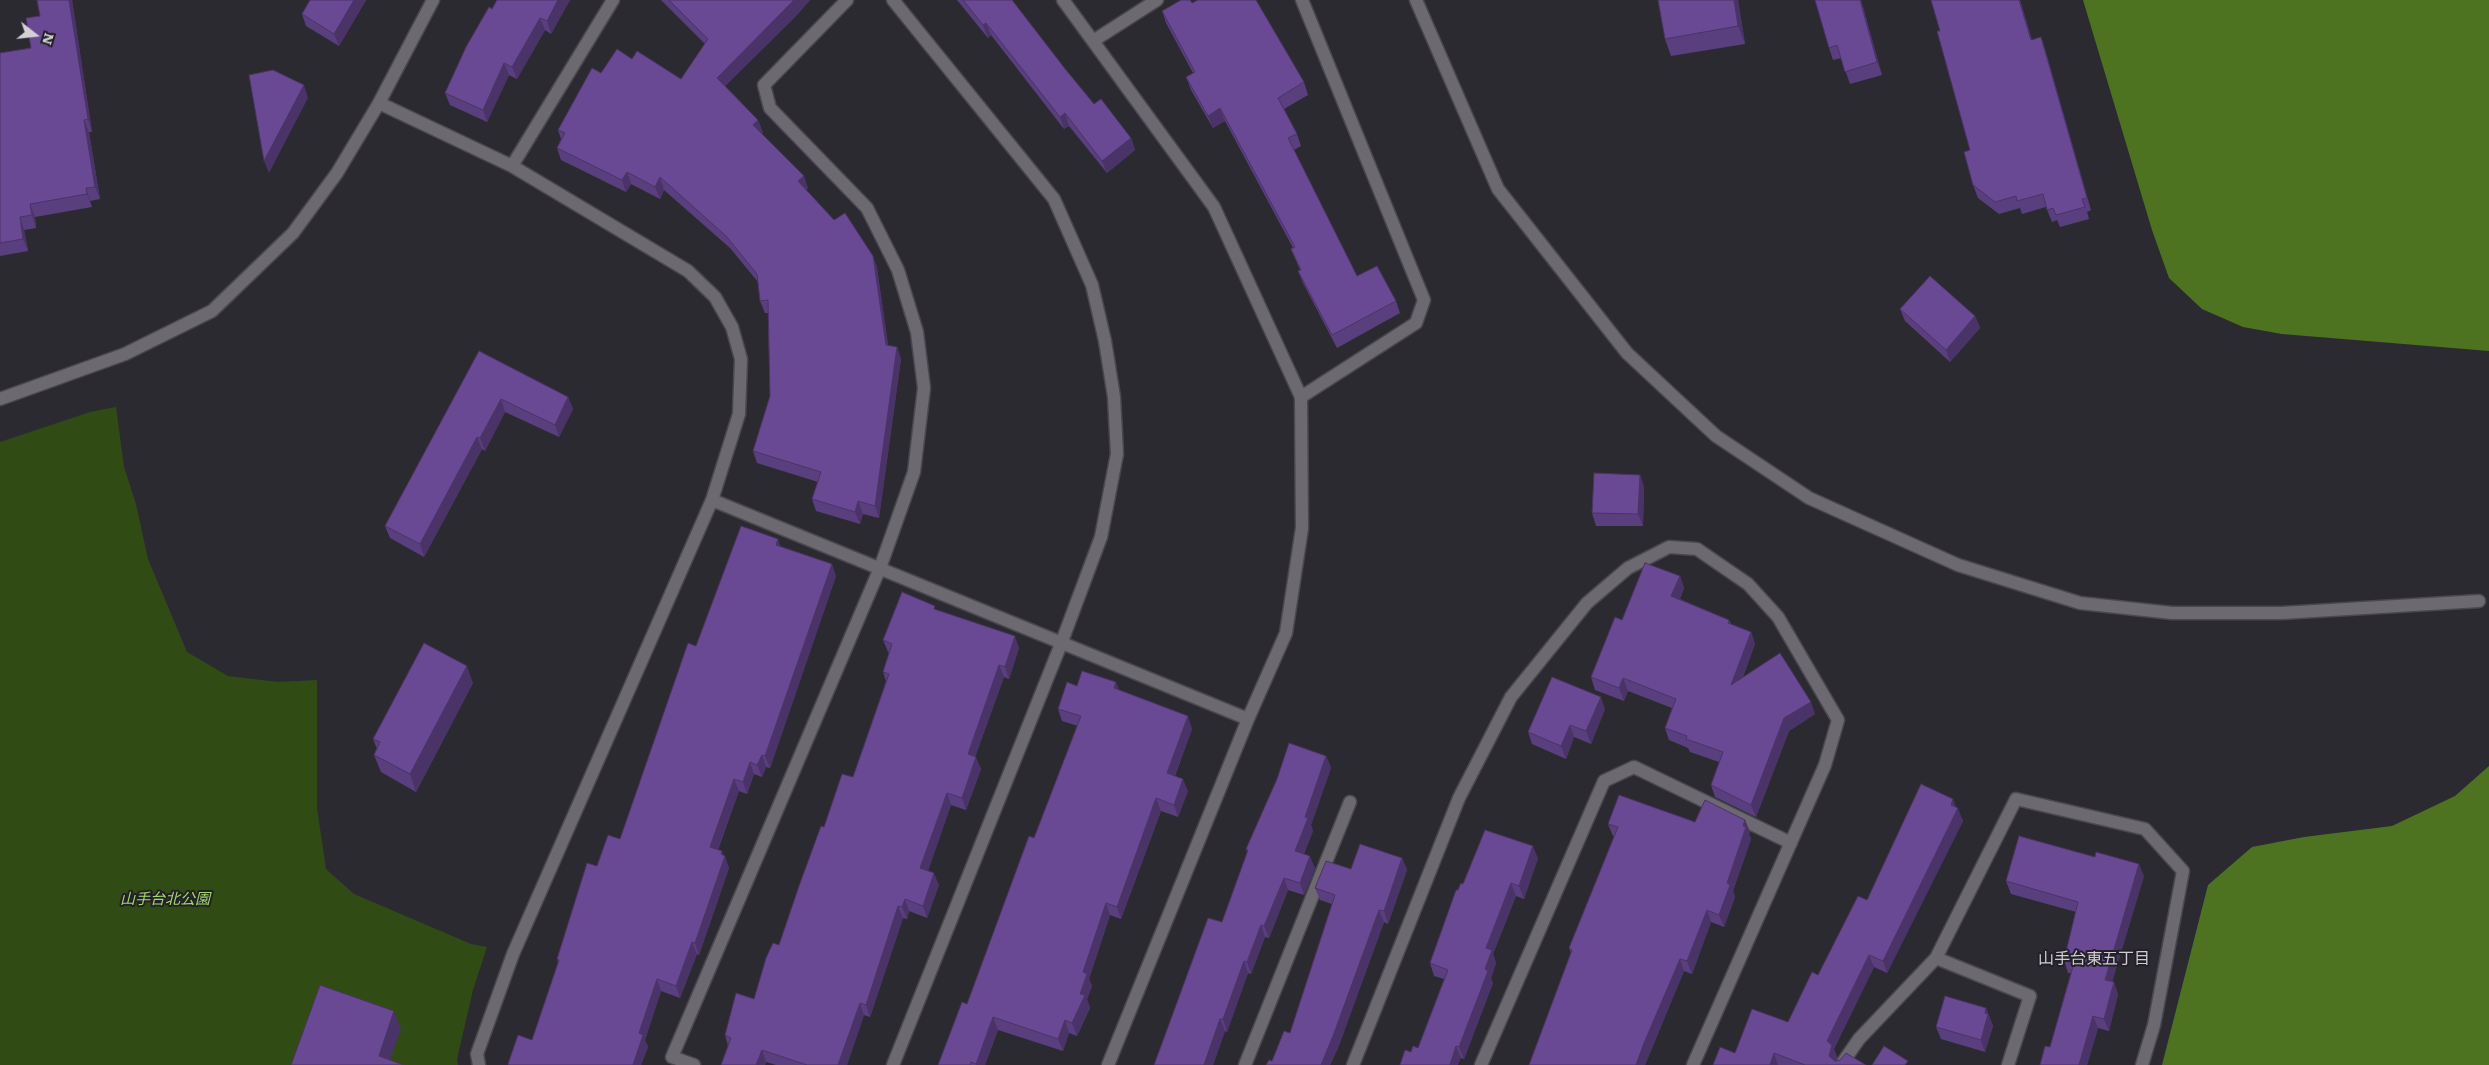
<!DOCTYPE html>
<html>
<head>
<meta charset="utf-8">
<style>
  body { margin:0 }
  #map { position:relative; width:2489px; height:1065px; overflow:hidden; background:#2c2a31; font-family:Literata,serif }
  canvas { display:block }
  .north { position:absolute; left:10px; top:10px; width:50px; height:50px; -webkit-text-stroke:4px #232027; paint-order:stroke; rotate:106deg; font-size:14px; font-weight:700; line-height:20px; text-align:center; color:#d3d1d6 }
  .north::after { content:''; display:block; margin:auto; width:18px; height:22px; background:#d3d1d6; clip-path:polygon(50% 0,100% 100%,50% 72%,0 100%) }
</style>
</head>
<body>
<div id="map">
<canvas width="2489" height="1065"></canvas>
<div class="north">N</div>
</div>
<script>
const g = document.querySelector('canvas').getContext('2d');
g.lineJoin = 'round';
function paint(path, color) { g.fillStyle = color; g.fill(path, 'evenodd'); }
const toPath = rows => new Path2D(rows.map(r => 'M' + r).join(''));
function trace(path, color, width, dash) { g.strokeStyle = color; g.lineWidth = width; g.lineCap = dash ? 'butt' : 'round'; g.setLineDash(dash || []); g.stroke(path); }
function write(font, color, halo, rows, align = 'center') {
  g.font = font + ' Literata,"Noto Sans JP",serif'; g.lineWidth = 4; g.setLineDash([]); g.textBaseline = 'middle'; g.strokeStyle = halo; g.fillStyle = color; for (const [text, x, y, turn = 0] of rows) {
    g.save(); g.translate(x, y); g.rotate((+turn || 0) * Math.PI / 180); g.textAlign = isNaN(turn) ? turn : align; if (halo) g.strokeText(text, 0, 0); g.fillText(text, 0, 0); g.restore();
  }
}
paint(toPath([
  [116,407,124,467,136,504,148,559,187,652,228,676,278,682,317,680,317,808,326,869,354,894,471,944,487,947,473,990,457,1059,458,1065,0,1065,0,442,90,412]
]), '#314b15');
paint(toPath([
  [2083,0,2489,0,2489,351,2282,334,2243,327,2202,309,2169,278,2152,230],
  [2489,766,2489,1065,2162,1065,2208,885,2252,847,2304,837,2392,826,2455,796]
]), '#4d7320');
const minor = toPath([
  [1063,0,1214,207,1301,397,1302,528,1286,633,1248,719,1108,1065],
  [1093,41,1157,0],
  [379,103,512,166,688,271,715,297,732,327,741,359,739,414,712,500,513,954,477,1054,479,1065],
  [512,166,613,0],
  [1301,397,1416,323,1424,300,1302,0],
  [712,500,1248,719],
  [1936,958,2016,799,2145,829,2183,871,2154,1025,2142,1065],
  [694,1065,672,1057,880,568,914,472,924,388,917,332,898,270,867,208,770,108,764,85,847,0],
  [893,1065,1061,644,1101,537,1117,454,1114,397,1105,341,1092,285,1054,199,893,0],
  [1245,1065,1350,802],
  [1353,1065,1459,798,1511,697,1587,603,1628,568,1669,547,1697,549,1748,584,1778,617,1838,720,1825,765,1693,1065],
  [1481,1065,1604,781,1634,767,1791,843],
  [1841,1065,1859,1039,1936,958,2030,996,2008,1065]
]);
const tertiary = toPath([
  [1416,0,1498,189,1627,353,1716,436,1809,498,1958,565,2080,603,2172,613,2282,613,2479,601],
  [0,399,125,354,212,311,293,233,337,173,379,103,433,0]
]);
trace(minor, '#4a474e', 15);
trace(tertiary, '#4a474e', 15);
trace(minor, '#6c6971', 12);
trace(tertiary, '#6c6971', 12);
paint(toPath([
  [72,0,92,132,89,132,100,199,90,201,92,207,35,217,36,228,24,230,28,251,0,256,0,53,31,48,40,16],
  [310,0,366,0,339,46,306,26,302,14],
  [497,0,570,0,551,34,545,30,517,79,509,75,487,122,450,105,445,93],
  [661,0,810,0,795,17,725,86,758,120,763,133,762,134,808,188,806,190,834,220,873,256,877,268,888,346,897,347,901,359,879,518,863,514,860,524,816,511,812,499,818,482,757,463,753,451,770,396,768,313,765,313,760,301,758,282,730,248,664,190,660,199,631,184,626,192,561,160,557,148,561,139,558,130,601,73,632,59,681,79,705,44],
  [957,0,1012,0,1066,70,1094,104,1131,138,1135,150,1107,173,1069,126,1064,129,991,35,988,38],
  [1738,0,1745,44,1671,56,1665,39],
  [1861,0,1882,75,1850,84,1841,58,1833,60,1829,48],
  [1931,0,2020,0,2032,40,2045,49,2091,210,2087,212,2089,219,2060,227,2057,220,2052,222,2046,207,2022,214,2020,208,1999,214,1978,198,1973,185,1970,150,1940,31],
  [1192,3,1304,82,1308,95,1284,109,1297,134,1301,146,1294,150,1357,276,1396,301,1400,313,1337,348,1303,283,1298,271,1300,270,1291,249,1293,248,1225,121,1213,128,1191,90,1186,77,1193,73,1166,23,1162,11],
  [1900,309,1975,316,1980,328,1950,362,1905,321],
  [479,351,568,397,573,409,559,437,505,412,485,451,482,449,424,557,390,538,385,526],
  [1640,475,1644,487,1643,526,1596,526,1592,513],
  [781,547,836,576,770,768,766,767,762,777,754,774,747,794,739,791,718,850,723,855,729,868,699,955,697,954,680,998,661,991,645,1040,648,1047,641,1065,508,1065,508,1064,532,1040,558,963,557,959,597,866,620,839,696,646],
  [1680,576,1684,588,1680,599,1729,620,1731,624,1751,632,1755,644,1743,677,1815,714,1789,731,1756,817,1715,797,1711,785,1719,762,1690,752,1688,748,1669,740,1665,728,1672,708,1628,691,1624,701,1595,690,1591,677,1622,620],
  [936,610,1019,648,1009,679,1004,677,975,757,981,769,966,810,951,805,928,870,939,885,927,918,909,911,907,919,903,918,870,1017,864,1015,847,1065,776,1065,766,1062,765,1065,721,1065,728,1046,725,1035,754,999,779,945,824,827,853,777,886,681,883,672,889,653,888,652,883,640],
  [473,683,416,792,381,772,374,755,377,749,373,739],
  [1077,686,1119,690,1192,729,1175,776,1188,791,1178,817,1161,811,1121,919,1110,915,1089,979,1092,986,1087,999,1090,1008,1077,1036,1069,1033,1063,1051,998,1030,985,1065,938,1065,967,1004,1034,838,1078,726,1062,721,1058,709],
  [1605,709,1591,744,1574,737,1566,759,1532,744,1528,732],
  [1326,756,1331,768,1311,825,1313,831,1304,854,1315,868,1304,895,1288,890,1269,938,1265,937,1251,974,1248,973,1227,1032,1225,1031,1213,1065,1222,922,1247,853,1246,849],
  [1956,807,1963,821,1887,973,1874,967,1834,1049,1837,1057,1836,1061,1866,1065,1713,1065,1788,1022,1867,900],
  [1745,820,1750,832,1749,834,1751,839,1733,891,1735,897,1724,927,1711,922,1692,974,1684,971,1645,1065,1529,1065,1571,953,1569,948,1614,837,1613,836,1608,824,1695,822],
  [1402,858,1407,870,1388,924,1384,922,1338,1048,1330,1065,1266,1065,1272,1061,1290,1033,1332,904,1320,900,1315,888,1351,869],
  [1538,858,1524,899,1516,896,1493,954,1496,963,1491,978,1493,983,1464,1059,1461,1058,1411,1052,1418,1048,1444,979,1434,976,1430,963,1458,890,1463,884],
  [2144,876,2112,982,2118,994,2109,1031,2098,1028,2087,1065,2050,1047,2071,973,2068,973,2064,960,2076,912,2011,894,2006,881],
  [1986,1008,1993,1026,1985,1052,1941,1039,1936,1027]
]), '#5a3f7e');
paint(toPath([
  [69,0,72,0,92,132,88,119],
  [354,0,366,0,339,46,334,34],
  [558,0,570,0,551,34,547,21],
  [794,0,810,0,795,17,721,90,717,78],
  [1734,0,1738,0,1745,44,1738,26],
  [1860,0,1861,0,1882,75,1877,62],
  [2019,0,2020,0,2035,52,2031,40],
  [540,18,545,30,517,79,512,67],
  [986,23,991,35,988,38,983,25],
  [2041,37,2045,49,2091,210,2087,198],
  [504,63,509,75,487,122,483,110],
  [304,85,308,98,269,173,264,161],
  [1220,108,1225,121,1213,128,1208,116],
  [1065,113,1069,126,1064,129,1060,117],
  [84,120,89,132,100,199,95,187],
  [758,120,763,133,758,137,753,125],
  [1131,138,1135,150,1107,173,1102,161],
  [627,172,631,184,626,192,622,180],
  [804,176,808,188,802,193,798,181],
  [660,177,664,190,660,199,655,187],
  [86,188,90,201,92,207,87,194],
  [30,204,35,217,36,228,32,215],
  [20,217,24,230,28,251,23,239],
  [873,256,877,268,890,358,886,345],
  [1975,316,1980,328,1950,362,1946,350],
  [897,347,901,359,879,518,875,506],
  [568,397,573,409,559,437,555,425],
  [501,399,505,412,485,451,480,438],
  [477,437,482,449,424,557,420,544],
  [1640,475,1644,487,1643,526,1638,514],
  [858,501,863,514,860,524,855,512],
  [778,539,782,551,776,545],
  [832,564,836,576,770,768,765,756],
  [1680,576,1684,588,1676,608,1671,596],
  [1751,632,1755,644,1735,697,1731,685],
  [1015,636,1019,648,1009,679,1005,667],
  [999,665,1004,677,972,766,968,754],
  [467,666,473,683,416,792,410,774],
  [1623,678,1628,691,1624,701,1619,688],
  [1116,682,1121,694,1114,688],
  [1601,697,1605,709,1591,744,1586,731],
  [1811,702,1815,714,1789,731,1756,817,1751,805,1784,718],
  [1188,716,1192,729,1171,785,1167,773],
  [1570,725,1574,737,1566,759,1561,746],
  [762,755,766,767,762,777,757,765],
  [1326,756,1331,768,1311,825,1313,831,1300,863,1295,851,1305,817],
  [976,757,981,769,966,810,962,798],
  [750,762,754,774,747,794,743,782],
  [734,779,739,791,714,859,710,847],
  [1183,779,1188,791,1178,817,1174,805],
  [947,793,951,805,925,880,920,868],
  [1156,798,1161,811,1121,919,1117,907],
  [1953,799,1957,810,1958,808,1963,821,1887,973,1883,961],
  [1745,820,1750,832,1749,834,1751,839,1733,891,1735,897,1724,927,1719,915,1727,883],
  [1533,846,1538,858,1524,899,1519,886],
  [722,851,724,857,725,856,729,868,699,955,695,943],
  [1310,856,1315,868,1304,895,1300,883],
  [1402,858,1407,870,1388,924,1384,911],
  [2139,864,2144,876,2109,992,2105,980],
  [934,873,939,885,927,918,923,906],
  [1284,878,1288,890,1269,938,1264,926],
  [1511,883,1516,896,1493,954,1496,963,1491,978,1493,983,1464,1059,1459,1047,1486,948],
  [905,899,909,911,907,919,902,907],
  [1106,903,1110,915,1089,979,1092,986,1087,999,1090,1008,1077,1036,1072,1023,1080,994,1083,972],
  [898,906,903,918,870,1017,866,1005],
  [1379,910,1384,922,1338,1048,1330,1065,1321,1065],
  [1707,910,1711,922,1692,974,1687,961],
  [1261,925,1265,937,1251,974,1247,962],
  [692,942,697,954,680,998,676,986],
  [1869,955,1874,967,1834,1049,1837,1057,1834,1065,1829,1056,1827,1041],
  [1680,959,1684,971,1645,1065,1636,1065,1644,1043],
  [1244,961,1248,973,1227,1032,1223,1019],
  [657,979,661,991,645,1040,648,1047,641,1065,633,1065,639,1033],
  [2114,982,2118,994,2109,1031,2104,1019],
  [860,1003,864,1015,847,1065,838,1065],
  [1986,1008,1993,1026,1985,1052,1981,1040],
  [394,1011,401,1029,388,1065,379,1056],
  [2093,1016,2098,1028,2087,1065,2079,1065],
  [993,1017,998,1030,985,1065,976,1065,976,1064],
  [1220,1019,1225,1031,1213,1065,1204,1065],
  [1065,1020,1069,1033,1063,1051,1058,1039],
  [1456,1046,1461,1058,1458,1065,1450,1065],
  [762,1050,766,1062,765,1065,756,1065],
  [1774,1053,1778,1065,1770,1065]
]), '#4a3367');
const building = toPath([
  [37,0,69,0,88,119,84,120,95,187,86,188,87,194,30,204,32,215,20,217,23,239,0,243,0,53,31,48,26,18,40,16,37,0],
  [310,0,354,0,334,34,302,14,310,0],
  [497,0,558,0,547,21,540,18,512,67,504,63,483,110,445,93,466,47,489,7,492,9,497,0],
  [669,0,794,0,717,78,758,120,753,125,804,176,798,181,834,220,845,213,873,256,886,345,897,347,875,506,858,501,855,512,812,499,821,472,753,451,770,396,768,300,760,301,757,274,726,236,660,177,655,187,627,172,622,180,557,148,565,133,558,130,592,68,601,73,617,49,632,59,637,51,681,79,708,39,669,0],
  [963,0,1012,0,1066,70,1094,104,1101,99,1131,138,1102,161,1065,113,1060,117,986,23,983,25,963,0],
  [1181,0,1190,0,1192,3,1198,0,1256,0,1304,82,1278,98,1297,134,1288,138,1357,276,1377,266,1396,301,1332,335,1298,271,1301,270,1291,249,1295,247,1220,108,1208,116,1186,77,1195,72,1162,11,1181,0],
  [1658,0,1734,0,1738,26,1665,39,1658,0],
  [1815,0,1860,0,1877,62,1845,72,1837,45,1829,48,1815,0],
  [1931,0,2019,0,2031,40,2041,37,2087,198,2082,199,2085,207,2056,215,2053,208,2047,210,2043,194,2017,201,2016,196,1995,202,1973,185,1964,152,1970,150,1937,31,1940,31,1931,0],
  [273,70,304,85,264,161,249,75,273,70],
  [1930,276,1975,316,1946,350,1900,309,1930,276],
  [479,351,568,397,555,425,501,399,480,438,477,437,420,544,385,526,479,351],
  [1594,473,1640,475,1638,514,1592,513,1594,473],
  [741,526,778,539,776,545,832,564,765,756,762,755,757,765,750,762,743,782,734,779,710,847,722,851,721,854,725,856,695,943,692,942,676,986,657,979,639,1033,643,1035,633,1065,510,1065,508,1064,518,1035,532,1040,559,960,557,959,587,863,597,866,608,835,620,839,688,643,696,646,741,526],
  [1645,563,1680,576,1671,596,1729,620,1728,623,1751,632,1731,685,1780,653,1811,702,1784,718,1751,805,1711,785,1723,752,1686,739,1687,736,1665,728,1676,699,1623,678,1619,688,1591,677,1615,617,1622,620,1645,563],
  [902,592,935,606,934,609,1015,636,1005,667,999,665,968,754,976,757,962,798,947,793,920,868,934,873,923,906,905,899,902,907,898,906,866,1005,860,1003,838,1065,807,1065,762,1050,756,1065,721,1065,731,1038,725,1035,736,993,754,999,766,958,773,943,779,945,799,886,821,826,824,827,842,774,853,777,889,674,883,672,892,644,883,640,902,592],
  [424,643,467,666,410,774,374,755,380,742,373,739,424,643],
  [1082,671,1116,682,1114,688,1188,716,1167,773,1183,779,1174,805,1156,798,1117,907,1106,903,1083,972,1087,974,1080,994,1085,995,1072,1023,1065,1020,1058,1039,993,1017,976,1064,971,1062,970,1065,938,1065,962,1002,967,1004,1029,836,1034,838,1081,716,1058,709,1067,682,1077,686,1082,671],
  [1552,677,1601,697,1586,731,1570,725,1561,746,1528,732,1552,677],
  [1289,743,1326,756,1305,817,1308,818,1295,851,1310,856,1300,883,1284,878,1264,926,1261,925,1247,962,1244,961,1223,1019,1220,1019,1204,1065,1154,1065,1208,918,1222,922,1248,850,1246,849,1277,779,1289,743],
  [1921,784,1953,799,1951,805,1958,808,1883,961,1869,955,1827,1041,1832,1045,1829,1056,1835,1061,1840,1060,1846,1053,1866,1065,1805,1065,1774,1053,1770,1065,1713,1065,1720,1047,1735,1053,1752,1009,1788,1022,1812,972,1818,975,1858,896,1867,900,1921,784],
  [1619,795,1695,822,1705,800,1745,820,1743,826,1746,827,1727,883,1730,885,1719,915,1707,910,1687,961,1680,959,1644,1043,1636,1065,1529,1065,1572,950,1569,948,1618,827,1608,824,1619,795],
  [1485,830,1533,846,1519,886,1511,883,1486,948,1492,950,1485,969,1488,971,1459,1047,1456,1046,1450,1065,1400,1065,1405,1050,1411,1052,1413,1046,1418,1048,1448,970,1430,963,1456,890,1458,890,1461,883,1463,884,1485,830],
  [2019,836,2095,857,2096,852,2139,864,2105,980,2114,982,2104,1019,2093,1016,2079,1065,2040,1065,2045,1046,2050,1047,2074,963,2064,960,2078,902,2006,881,2019,836],
  [1360,844,1402,858,1384,911,1379,910,1333,1036,1321,1065,1266,1065,1269,1060,1272,1061,1284,1031,1290,1033,1335,895,1315,888,1326,861,1351,869,1360,844],
  [320,985,394,1011,379,1056,404,1065,291,1065,320,985],
  [1945,996,1986,1008,1985,1013,1988,1014,1981,1040,1936,1027,1945,996],
  [1884,1046,1908,1061,1905,1065,1872,1065,1884,1046]
]);
paint(building, '#694993');
trace(building, '#4a3367', 1);
write('italic 15px', '#a2d86d', '#232027', [
  ["山手台北公園",165,900]
]);
write('16px', '#cecbd5', '#232027', [
  ["山手台東五丁目",2094,959]
]);
</script>
</body>
</html>
